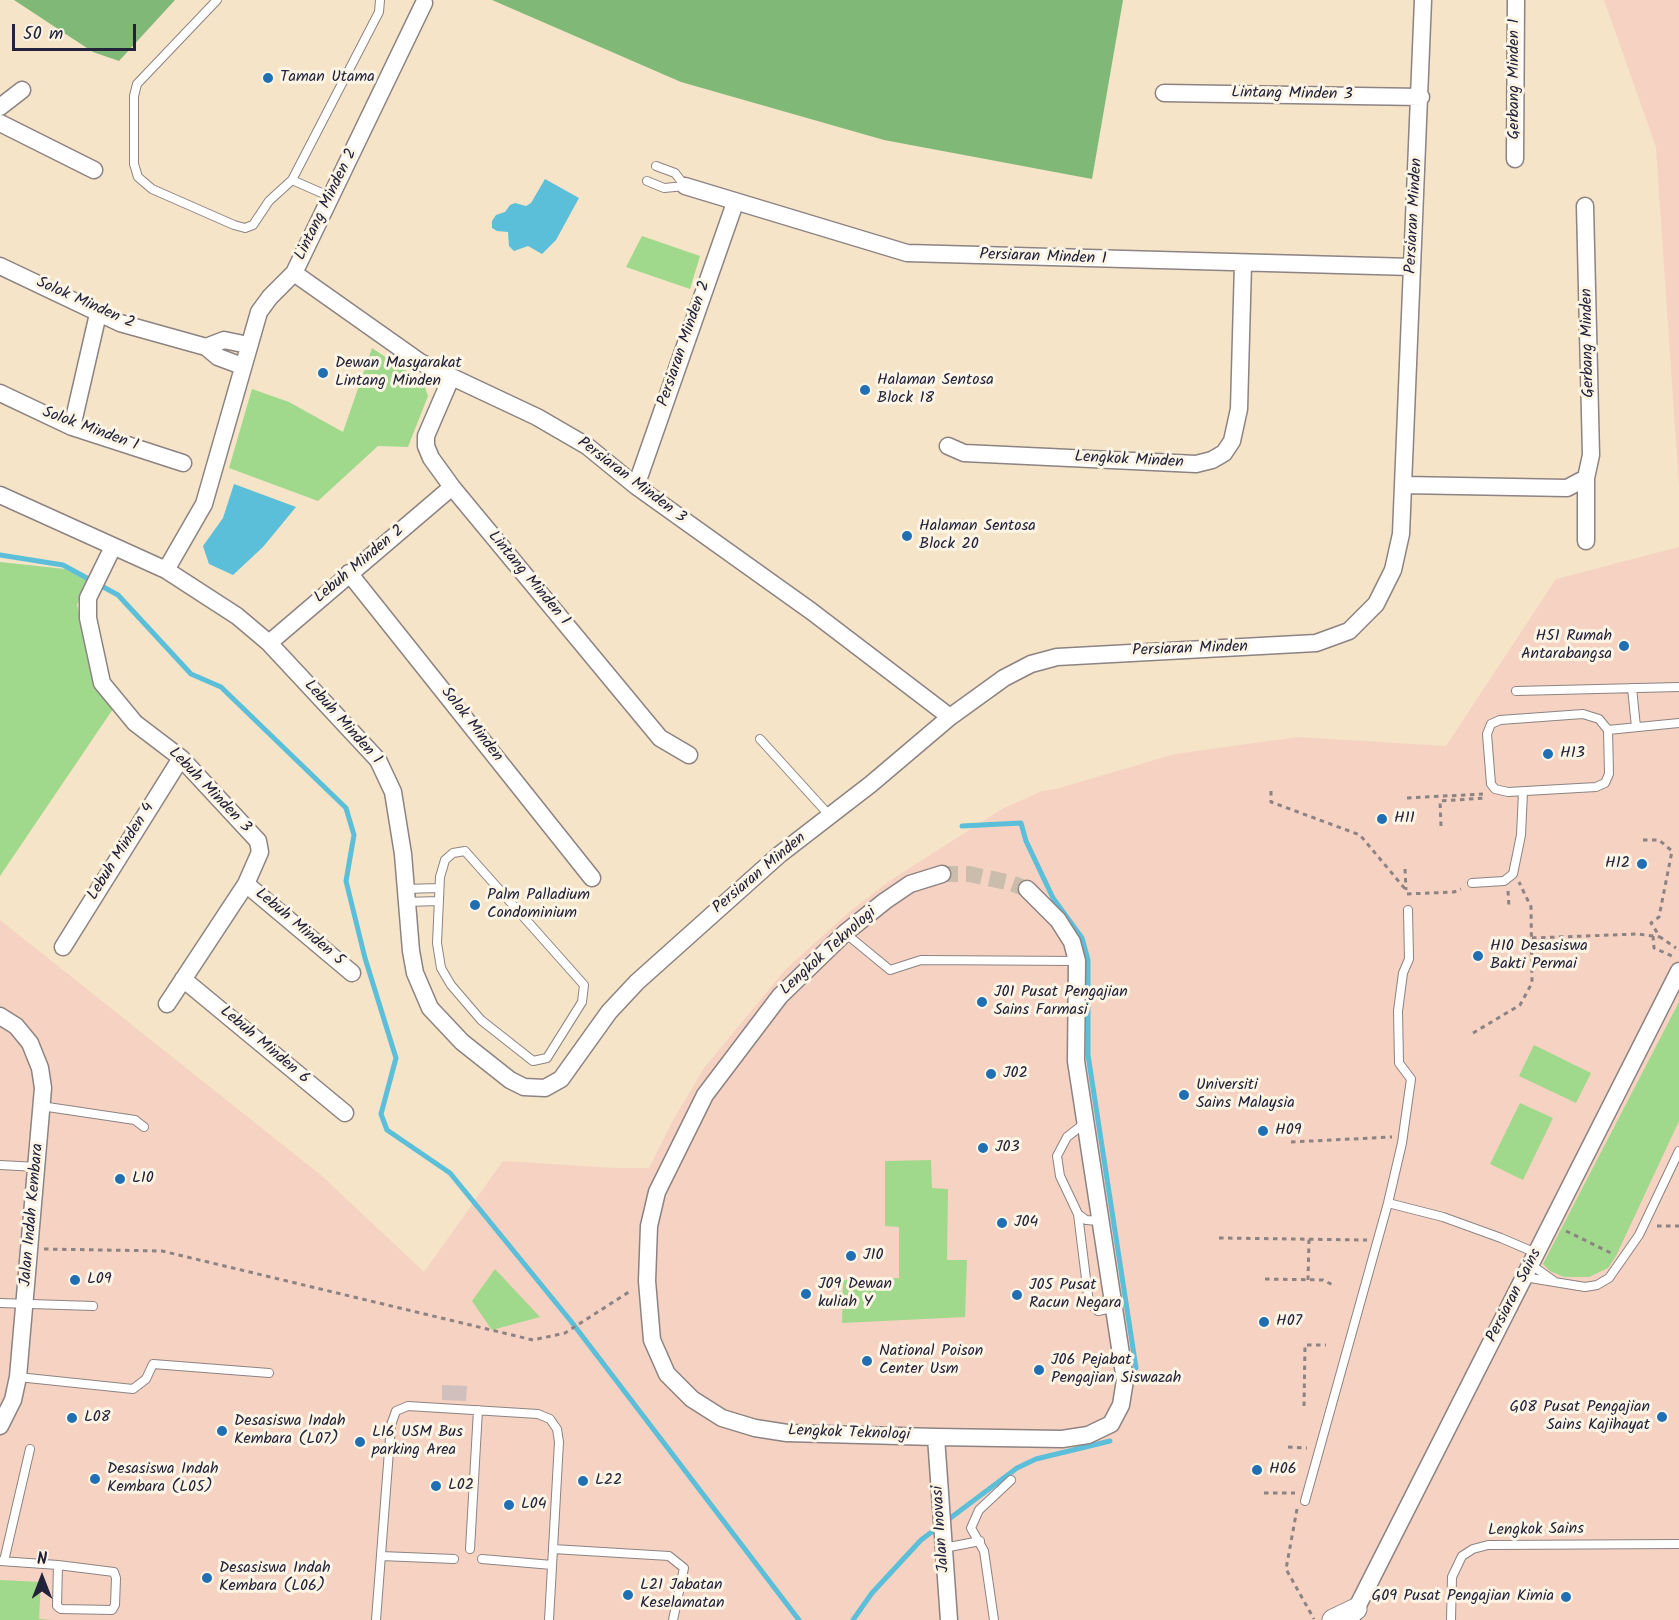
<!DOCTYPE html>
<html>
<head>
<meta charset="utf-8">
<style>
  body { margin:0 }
  #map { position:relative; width:1679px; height:1620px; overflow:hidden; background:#f5e4c8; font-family:Kalam,sans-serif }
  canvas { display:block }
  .north { position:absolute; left:12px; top:1548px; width:60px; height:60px; -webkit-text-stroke:4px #fcf5e5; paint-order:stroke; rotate:0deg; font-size:16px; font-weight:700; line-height:24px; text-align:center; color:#22223b }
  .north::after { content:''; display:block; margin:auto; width:21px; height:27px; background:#22223b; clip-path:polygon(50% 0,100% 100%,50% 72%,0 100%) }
  .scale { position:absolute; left:12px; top:24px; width:124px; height:27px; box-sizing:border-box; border:3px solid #22223b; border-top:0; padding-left:8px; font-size:18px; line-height:21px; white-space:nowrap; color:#22223b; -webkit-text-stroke:4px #fcf5e5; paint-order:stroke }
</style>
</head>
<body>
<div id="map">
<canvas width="1679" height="1620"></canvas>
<div class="north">N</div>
<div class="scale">50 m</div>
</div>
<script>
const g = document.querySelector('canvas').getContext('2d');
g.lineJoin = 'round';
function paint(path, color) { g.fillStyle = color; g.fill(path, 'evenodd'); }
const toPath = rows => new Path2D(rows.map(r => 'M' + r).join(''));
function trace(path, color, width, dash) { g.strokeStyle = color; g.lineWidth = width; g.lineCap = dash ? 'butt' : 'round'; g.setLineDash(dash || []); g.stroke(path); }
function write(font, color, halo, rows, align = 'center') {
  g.font = font + ' Kalam,sans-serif'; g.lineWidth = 6; g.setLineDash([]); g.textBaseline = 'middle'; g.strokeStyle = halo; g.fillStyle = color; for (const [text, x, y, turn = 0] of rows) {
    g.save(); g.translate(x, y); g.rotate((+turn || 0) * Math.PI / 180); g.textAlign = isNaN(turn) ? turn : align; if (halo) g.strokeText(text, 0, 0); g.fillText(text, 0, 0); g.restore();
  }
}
paint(toPath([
  [1604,0,1679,0,1679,488,1656,147],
  [1679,547,1679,1620,0,1620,0,920,322,1176,424,1272,503,1161,616,1168,649,1168,672,1122,704,1068,786,969,848,913,888,882,1002,809,1042,791,1056,789,1175,754,1298,737,1446,746,1556,579]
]), '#f5d2c2');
paint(toPath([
  [442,1385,467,1386,466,1401,442,1400]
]), '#d1bfbd');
paint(toPath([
  [642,236,700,256,690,289,626,267],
  [372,348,423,382,428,396,408,447,378,446,318,501,229,468,252,389,289,402,343,432],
  [0,562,65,569,87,580,77,605,98,686,113,709,0,876],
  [1679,1002,1679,1121,1616,1256,1608,1268,1589,1277,1564,1277,1550,1271,1543,1264],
  [1534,1045,1591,1073,1576,1103,1519,1076],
  [1520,1103,1553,1118,1523,1180,1490,1164],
  [931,1160,932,1188,948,1189,947,1260,967,1260,965,1317,842,1323,843,1280,899,1278,899,1227,885,1226,885,1161],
  [495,1269,540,1317,492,1330,472,1301],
  [0,1580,41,1582,39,1619,52,1620,0,1620]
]), '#a0d98b');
paint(toPath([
  [14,0,175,0,119,61,93,52],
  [492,0,1123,0,1092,179,884,140,681,82]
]), '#80b977');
paint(toPath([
  [545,179,579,198,556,240,542,254,528,246,514,251,509,246,508,232,497,231,492,228,492,221,496,215,505,212,510,205,515,203,526,206,531,203],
  [234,484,296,507,263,547,233,575,209,564,203,546,223,518]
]), '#5bbfd9');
trace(toPath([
  [0,555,63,565,118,595,191,674,221,687,346,808,354,835,346,881,365,958,396,1058,381,1114,387,1130,450,1173,570,1320,799,1620],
  [962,826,1021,823,1026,841,1053,898,1082,938,1088,960,1088,1055,1136,1368],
  [853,1620,872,1593,921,1540,1017,1468,1036,1459,1110,1441]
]), '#5bbfd9', 5);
trace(toPath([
  [942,874,969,874,1011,883,1027,889]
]), '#cbbdac', 16, [16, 8]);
const service = toPath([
  [217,0,137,84,134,96,134,164,138,177,152,189,234,225,245,228,253,225,269,201,292,180,379,12,380,0],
  [656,166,675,173,685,186],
  [292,180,331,197],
  [647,181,664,188,685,186],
  [1632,688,1636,727],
  [1516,691,1679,687],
  [1583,714,1599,719,1608,730,1609,774,1605,783,1596,787,1508,792,1495,789,1491,784,1487,734,1491,724,1500,720,1583,714],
  [1608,730,1679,723],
  [760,739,830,816],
  [465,851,584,985,582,1002,547,1058,533,1061,481,1020,451,985,441,968,437,943,440,877,445,860,453,853,465,851],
  [1472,883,1504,881,1513,874,1521,835,1523,792],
  [406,889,438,888],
  [407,902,438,901],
  [845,933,890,970,921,960,1077,961],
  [41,1106,135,1120,144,1127],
  [1085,1123,1067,1137,1057,1156,1060,1176,1078,1214,1086,1220,1099,1221],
  [0,1165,37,1167],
  [1388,1203,1443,1217,1501,1238,1536,1253],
  [1078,1214,1089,1303,1098,1311,1113,1308],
  [1530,1264,1554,1281],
  [1524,1277,1585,1287,1597,1285,1609,1278,1639,1235,1679,1151],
  [0,1303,93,1306],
  [18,1377,133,1389,146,1379,153,1364,269,1373],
  [1305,1501,1388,1203,1402,1143,1411,1079,1399,1063,1398,1011,1403,973,1409,959,1408,910],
  [944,1548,980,1541],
  [470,1549,478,1410],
  [553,1549,669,1556,684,1568,673,1620],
  [381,1556,454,1559],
  [482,1559,552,1565],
  [0,1561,58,1565,114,1572,116,1578,115,1605,112,1610,61,1609,57,1606,58,1565],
  [4,1561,30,1449],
  [376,1620,391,1425,396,1411,408,1406,538,1414,550,1419,557,1429,559,1442,549,1620],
  [994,1620,984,1551,971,1528,979,1510,1011,1480],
  [1451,1620,1452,1577,1462,1556,1473,1549,1488,1545,1679,1544]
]);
const minor = toPath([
  [1164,93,1421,97],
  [0,107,22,90],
  [0,123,94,170],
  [1515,159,1516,0],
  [685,186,907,253,1412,267],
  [0,266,120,323,206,347,218,357,242,366],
  [294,273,420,362,537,417,587,446,636,486,811,611,950,717],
  [206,347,224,340,248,345],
  [451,378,426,436,426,446,431,458,452,487,660,738,689,755],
  [0,393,72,427,183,463],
  [72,427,98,314],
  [948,446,964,453,1196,464,1212,460,1224,453,1232,441,1239,409,1243,264],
  [1586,478,1586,541],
  [1404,485,1567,488,1586,478,1591,455,1585,206],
  [636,486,735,203],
  [0,495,166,570,237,616,269,643,378,760,393,792,403,854,411,951,415,973,430,1008,462,1042,510,1080,524,1087,545,1088,561,1079,609,1012,637,982,779,855,871,784,950,717,1004,678,1031,664,1057,657,1316,643,1349,631,1376,604,1393,570,1401,534,1423,0],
  [113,547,88,598,88,618,102,683,135,723,181,758,258,841,260,852,246,884,167,1004],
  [166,570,204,504,259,312,270,297,294,273,424,3],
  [349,573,592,878],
  [269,643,452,487],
  [942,874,910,884,885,901,845,933,780,996,705,1095,657,1192,649,1226,647,1281,652,1340,667,1374,692,1399,722,1418,755,1428,787,1433,936,1437,1062,1439,1088,1435,1111,1424,1121,1405,1125,1380,1076,1061,1077,961,1072,942,1058,920,1027,889],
  [246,884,352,973],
  [63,947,181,758],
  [183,979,345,1113],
  [0,1016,16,1026,30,1043,40,1068,43,1088,18,1377,13,1400,0,1426],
  [936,1437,949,1620],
  [1351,1619,1679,971]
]);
const tertiary = toPath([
  [1333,1620,1356,1609]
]);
trace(service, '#8c8382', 10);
trace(minor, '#8c8382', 19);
trace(tertiary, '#8c8382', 23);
trace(toPath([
  [1271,791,1271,802,1360,835,1406,890],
  [1407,798,1483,794],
  [1441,826,1440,801,1486,798],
  [1643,840,1659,840,1672,851,1659,917,1651,923,1660,937,1676,948],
  [1405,869,1406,890],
  [1508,891,1509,907],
  [1407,894,1454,892,1461,889],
  [1653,936,1654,948,1672,956],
  [1532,938,1638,934,1660,937],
  [1473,1033,1520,1005,1532,983,1531,907,1519,882],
  [1291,1142,1392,1137],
  [1657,1226,1679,1226],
  [1566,1231,1611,1253],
  [1219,1238,1367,1240],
  [44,1249,162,1251,533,1340,565,1333,632,1290],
  [1265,1279,1323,1280,1333,1285],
  [1308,1280,1309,1239],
  [1304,1406,1305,1345,1326,1345],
  [1288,1447,1307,1448],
  [1264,1493,1295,1493],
  [1297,1509,1286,1569,1314,1619]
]), '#8c8382', 3, [4.5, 4.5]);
trace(service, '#fff', 8);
trace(minor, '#fff', 16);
trace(tertiary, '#fff', 21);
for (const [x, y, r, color] of [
  [268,78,6,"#1f6fb2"],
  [323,373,6,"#1f6fb2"],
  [865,390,6,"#1f6fb2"],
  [907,536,6,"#1f6fb2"],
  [1624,646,6,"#1f6fb2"],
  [1548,754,6,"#1f6fb2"],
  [1382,819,6,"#1f6fb2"],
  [1642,864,6,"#1f6fb2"],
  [475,905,6,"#1f6fb2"],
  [1478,956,6,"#1f6fb2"],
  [982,1002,6,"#1f6fb2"],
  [991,1074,6,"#1f6fb2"],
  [1184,1095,6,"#1f6fb2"],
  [1263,1131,6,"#1f6fb2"],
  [983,1148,6,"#1f6fb2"],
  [120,1179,6,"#1f6fb2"],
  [1002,1223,6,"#1f6fb2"],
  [851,1256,6,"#1f6fb2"],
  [75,1280,6,"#1f6fb2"],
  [806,1294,6,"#1f6fb2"],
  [1017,1295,6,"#1f6fb2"],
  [1264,1322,6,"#1f6fb2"],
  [867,1361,6,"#1f6fb2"],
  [1039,1370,6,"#1f6fb2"],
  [1662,1417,6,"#1f6fb2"],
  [72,1418,6,"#1f6fb2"],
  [222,1431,6,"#1f6fb2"],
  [360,1442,6,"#1f6fb2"],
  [1257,1470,6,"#1f6fb2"],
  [95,1479,6,"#1f6fb2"],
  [583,1481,6,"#1f6fb2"],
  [436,1486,6,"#1f6fb2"],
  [509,1505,6,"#1f6fb2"],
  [207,1578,6,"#1f6fb2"],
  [628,1595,6,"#1f6fb2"],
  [1566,1597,6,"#1f6fb2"]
]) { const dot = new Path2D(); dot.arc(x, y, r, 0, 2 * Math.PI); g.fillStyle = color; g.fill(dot); trace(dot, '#fcf5e5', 2); }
write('16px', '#22223b', '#fcf5e5', [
  ["Taman Utama",280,78],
  ["Dewan Masyarakat",335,364],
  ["Lintang Minden",335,382],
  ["Halaman Sentosa",877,381],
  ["Block 18",877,399],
  ["Halaman Sentosa",919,527],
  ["Block 20",919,545],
  ["H51 Rumah",1612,637,"right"],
  ["Antarabangsa",1612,655,"right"],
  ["H13",1560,754],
  ["H11",1394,819],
  ["H12",1630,864,"right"],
  ["Palm Palladium",487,896],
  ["Condominium",487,914],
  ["H10 Desasiswa",1490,947],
  ["Bakti Permai",1490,965],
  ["J01 Pusat Pengajian",994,993],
  ["Sains Farmasi",994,1011],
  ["J02",1003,1074],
  ["Universiti",1196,1086],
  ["Sains Malaysia",1196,1104],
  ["H09",1275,1131],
  ["J03",995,1148],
  ["L10",132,1179],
  ["J04",1014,1223],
  ["J10",863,1256],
  ["L09",87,1280],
  ["J09 Dewan",818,1285],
  ["kuliah Y",818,1303],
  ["J05 Pusat",1029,1286],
  ["Racun Negara",1029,1304],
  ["H07",1276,1322],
  ["National Poison",879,1352],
  ["Center Usm",879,1370],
  ["J06 Pejabat",1051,1361],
  ["Pengajian Siswazah",1051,1379],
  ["G08 Pusat Pengajian",1650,1408,"right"],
  ["Sains Kajihayat",1650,1426,"right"],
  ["L08",84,1418],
  ["Desasiswa Indah",234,1422],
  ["Kembara (L07)",234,1440],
  ["L16 USM Bus",372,1433],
  ["parking Area",372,1451],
  ["Desasiswa Indah",107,1470],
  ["Kembara (L05)",107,1488],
  ["H06",1269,1470],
  ["L22",595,1481],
  ["L02",448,1486],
  ["L04",521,1505],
  ["Desasiswa Indah",219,1569],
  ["Kembara (L06)",219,1587],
  ["L21 Jabatan",640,1586],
  ["Keselamatan",640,1604],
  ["G09 Pusat Pengajian Kimia",1554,1597,"right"]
], 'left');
write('16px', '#22223b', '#fcf5e5', [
  ["Gerbang Minden 1",1515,79,-90],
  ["Lintang Minden 3",1292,95,1],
  ["Lintang Minden 2",327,205,-64],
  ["Persiaran Minden",1415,216,-87],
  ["Persiaran Minden 1",1043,258,2],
  ["Solok Minden 2",85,304,24],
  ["Gerbang Minden",1589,343,-91],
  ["Persiaran Minden 2",685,344,-71],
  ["Solok Minden 1",90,430,20],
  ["Lengkok Minden",1129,461,3],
  ["Persiaran Minden 3",631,481,37],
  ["Lebuh Minden 2",360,565,-40],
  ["Lintang Minden 1",528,579,50],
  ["Persiaran Minden",1190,650,-2],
  ["Lebuh Minden 1",342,723,48],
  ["Solok Minden",471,725,52],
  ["Lebuh Minden 3",209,791,46],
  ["Lebuh Minden 4",122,852,-58],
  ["Persiaran Minden",760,874,-40],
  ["Lebuh Minden 5",299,928,40],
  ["Lengkok Teknologi",829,952,-42],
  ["Lebuh Minden 6",264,1046,40],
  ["Jalan Indah Kembara",33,1215,-85],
  ["Persiaran Sains",1515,1296,-63],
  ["Lengkok Teknologi",849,1434,2],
  ["Jalan Inovasi",942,1529,-94],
  ["Lengkok Sains",1536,1531,-1]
]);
</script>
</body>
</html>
